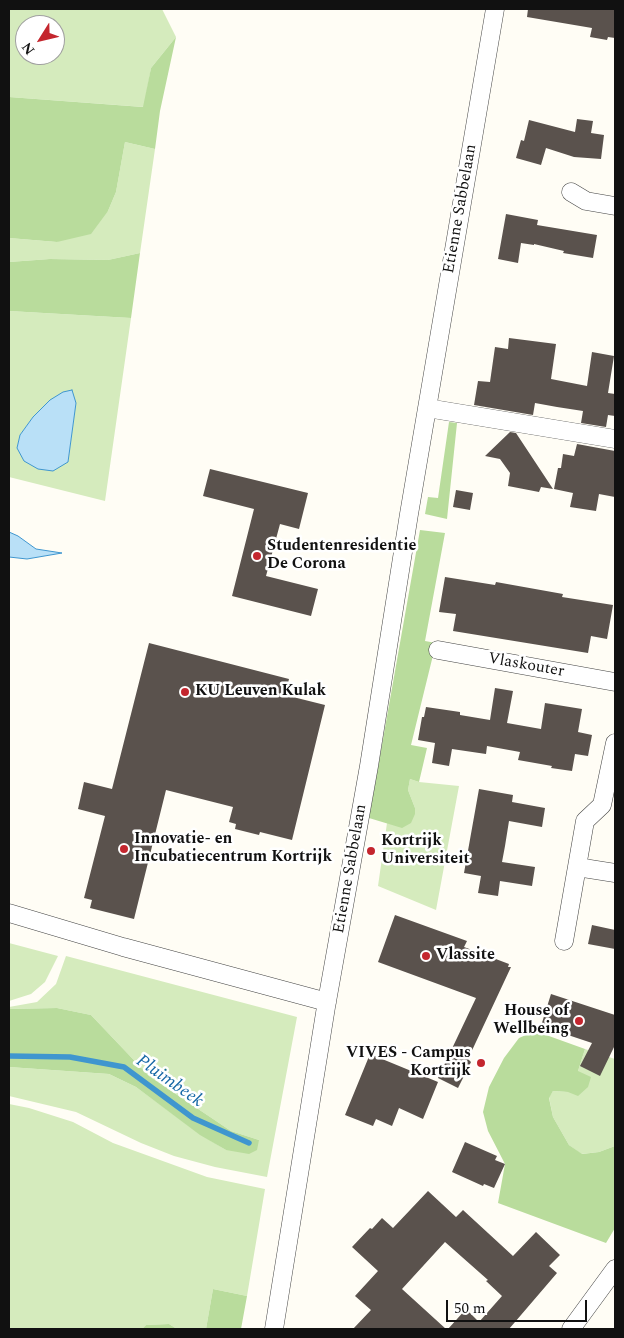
<!DOCTYPE html>
<html>
<head>
<meta charset="utf-8">
<style>
  body { margin:0 }
  #map { position:relative; width:624px; height:1338px; overflow:hidden; background:#fffdf5; font-family:Spectral,serif }
  canvas { display:block }
  .frame { position:absolute; inset:0; border:10px solid #111; pointer-events:none }
  .north { position:absolute; left:15px; top:15px; width:50px; height:50px; box-sizing:border-box; background:#fff; border:1px solid #a0a0a0; border-radius:50%; rotate:234deg; font-size:14px; font-weight:700; line-height:20px; text-align:center; color:#111 }
  .north::after { content:''; display:block; margin:auto; width:18px; height:22px; background:#c4262e; clip-path:polygon(50% 0,100% 100%,50% 72%,0 100%) }
  .scale { position:absolute; left:446px; top:1300px; width:141px; height:22px; box-sizing:border-box; border:2px solid #111; border-top:0; padding-left:6px; font-size:15px; line-height:18px; white-space:nowrap; color:#111; -webkit-text-stroke:4px #fff; paint-order:stroke }
</style>
</head>
<body>
<div id="map">
<canvas width="624" height="1338"></canvas>
<div class="frame"></div>
<div class="north">N</div>
<div class="scale">50 m</div>
</div>
<script>
const g = document.querySelector('canvas').getContext('2d');
g.lineJoin = 'round';
function paint(path, color) { g.fillStyle = color; g.fill(path, 'evenodd'); }
const toPath = rows => new Path2D(rows.map(r => 'M' + r).join(''));
function trace(path, color, width, dash) { g.strokeStyle = color; g.lineWidth = width; g.lineCap = dash ? 'butt' : 'round'; g.setLineDash(dash || []); g.stroke(path); }
function write(font, color, halo, rows, align = 'center') {
  g.font = font + ' Spectral,serif'; g.lineWidth = 5; g.setLineDash([]); g.textBaseline = 'middle'; g.strokeStyle = halo; g.fillStyle = color; for (const [text, x, y, turn = 0] of rows) {
    g.save(); g.translate(x, y); g.rotate((+turn || 0) * Math.PI / 180); g.textAlign = isNaN(turn) ? turn : align; if (halo) g.strokeText(text, 0, 0); g.fillText(text, 0, 0); g.restore();
  }
}
paint(toPath([
  [9,9,162,9,176,37,151,68,144,107,9,97],
  [25,25,55,25,55,55,25,55],
  [125,142,155,149,140,253,108,260,50,259,9,262,9,238,57,242,108,211,116,192],
  [9,311,131,318,105,501,9,477],
  [76,403,68,462,17,448,20,435,33,417],
  [410,779,419,782,459,786,436,910,378,886,387,823,402,827,415,808,408,790],
  [9,943,58,956,45,982,31,994,9,1001],
  [66,956,297,1017,267,1177,215,1167,174,1156,141,1143,76,1112,9,1096,9,1067,109,1074,136,1087,200,1134,226,1150,259,1140,231,1131,149,1076,91,1015,57,1008,9,1009,9,1007,37,1002,56,984],
  [585,1049,615,1059,615,1146,599,1152,581,1154,569,1145,553,1117,549,1097,553,1091,568,1092,578,1071],
  [9,1104,29,1108,73,1122,113,1143,207,1177,265,1189,247,1296,213,1289,206,1329,177,1329,169,1324,146,1325,142,1329,9,1329]
]), '#d5ebbd');
paint(toPath([
  [176,37,160,111,155,149,125,142,116,192,108,211,91,234,57,242,9,238,9,97,143,107,151,68],
  [140,253,131,318,9,311,9,262,50,259,108,260],
  [449,422,457,423,447,519,425,514,428,497,438,498],
  [420,530,445,533,425,641,436,643,411,745,427,748,419,782,410,779,408,790,415,808,415,814,411,823,402,828,369,818],
  [57,1008,91,1015,149,1076,231,1131,259,1140,257,1150,249,1154,226,1150,200,1135,136,1087,109,1074,9,1067,9,1009],
  [535,1031,585,1049,578,1071,591,1077,588,1087,578,1096,568,1092,553,1091,549,1098,553,1117,569,1145,582,1154,599,1152,615,1146,615,1228,606,1243,498,1203,505,1164,488,1131,483,1112,489,1087,504,1058,519,1038],
  [213,1289,247,1296,241,1329,206,1329],
  [169,1324,177,1329,142,1329,146,1325]
]), '#b9dc9c');
const water = toPath([
  [72,390,76,403,68,462,53,471,38,469,24,461,17,448,20,435,33,417,50,400,63,392,72,390],
  [9,532,18,536,36,549,62,553,27,559,9,557,9,532]
]);
paint(water, '#b9e0f7');
trace(water, '#3f96cf', 1);
trace(toPath([
  [9,1056,70,1057,124,1067,193,1118,249,1143]
]), '#3f96cf', 5.5);
paint(toPath([
  [528,9,615,9,615,38,608,37,607,40,590,37,592,28,527,17],
  [577,119,593,121,591,133,604,135,601,159,574,157,546,148,541,165,516,158,521,140,524,141,529,120,575,132],
  [506,214,538,220,537,225,597,235,593,258,563,253,564,251,534,244,534,245,521,243,518,263,498,259],
  [509,338,556,344,551,379,587,386,592,352,614,356,608,393,615,394,615,416,608,415,606,427,581,423,583,411,557,407,535,403,533,415,474,405,478,381,490,382,495,347,508,349],
  [510,432,516,433,553,489,541,487,539,492,508,486,510,473,500,459,485,456],
  [577,444,615,451,615,497,599,494,596,511,570,507,573,493,554,489,558,468,561,468,563,454,574,456],
  [210,469,308,493,299,529,280,524,266,576,318,589,311,616,232,596,254,509,203,496],
  [456,490,473,493,470,510,453,507],
  [445,577,495,585,496,582,563,594,562,597,613,605,607,639,591,636,588,653,453,631,456,614,439,612],
  [149,643,289,679,285,695,325,705,292,840,260,832,259,835,235,829,236,824,229,822,233,807,166,790,134,919,90,908,92,900,84,898,105,816,78,809,84,782,112,789],
  [495,688,513,691,507,723,541,729,545,703,582,709,578,732,592,735,588,756,575,754,572,771,551,768,552,766,518,760,520,752,487,746,486,754,452,749,449,766,432,763,435,743,418,740,422,717,424,717,426,707,460,712,460,715,490,720],
  [479,789,513,795,512,802,545,808,542,827,509,821,505,846,502,862,535,867,532,886,500,881,498,896,478,893,481,876,464,873],
  [395,915,467,941,464,947,509,964,508,967,511,967,468,1059,471,1062,458,1088,438,1078,476,998,378,962],
  [592,925,615,930,615,949,588,944],
  [551,994,615,1015,615,1045,600,1076,580,1066,592,1043,541,1026],
  [370,1054,438,1082,423,1119,399,1108,392,1126,376,1119,373,1126,345,1115],
  [465,1142,497,1156,495,1160,505,1164,494,1188,484,1184,483,1186,452,1172],
  [428,1191,456,1217,463,1210,513,1256,536,1232,560,1255,549,1266,557,1273,509,1329,448,1329,466,1309,479,1322,502,1296,486,1281,488,1280,445,1242,402,1289,446,1329,353,1329,371,1310,355,1296,378,1271,352,1247,370,1228,372,1229,382,1218,393,1228]
]), '#5a524d');
const minor = toPath([
  [571,192,586,201,615,206],
  [427,408,615,439],
  [438,650,615,682],
  [577,867,615,873],
  [9,913,123,947,327,1002],
  [564,941,585,821,602,805,615,743],
  [274,1329,326,1007,369,766,409,514,495,9],
  [571,1329,615,1269]
]);
trace(minor, '#444', 19);
trace(minor, '#fff', 18);
for (const [x, y, r, color] of [
  [257,556,5,"#c4262e"],
  [185,692,5,"#c4262e"],
  [124,849,5,"#c4262e"],
  [371,851,5,"#c4262e"],
  [426,956,5,"#c4262e"],
  [579,1021,5,"#c4262e"],
  [481,1063,5,"#c4262e"]
]) { const dot = new Path2D(); dot.arc(x, y, r, 0, 2 * Math.PI); g.fillStyle = color; g.fill(dot); trace(dot, '#fff', 2); }
write('16px', '#111', '#fff', [
  ["Etienne Sabbelaan",461,209,-80],
  ["Vlaskouter",526,666,10],
  ["Etienne Sabbelaan",351,869,-80]
]);
write('bold 16px', '#111', '#fff', [
  ["Studentenresidentie",267,547],
  ["De Corona",267,565],
  ["KU Leuven Kulak",195,692],
  ["Innovatie- en",134,840],
  ["Incubatiecentrum Kortrijk",134,858],
  ["Kortrijk",381,842],
  ["Universiteit",381,860],
  ["Vlassite",436,956],
  ["House of",569,1012,"right"],
  ["Wellbeing",569,1030,"right"],
  ["VIVES - Campus",471,1054,"right"],
  ["Kortrijk",471,1072,"right"]
], 'left');
write('italic 18px', '#1768a6', '#fff', [
  ["Pluimbeek",169,1082,35]
]);
</script>
</body>
</html>
